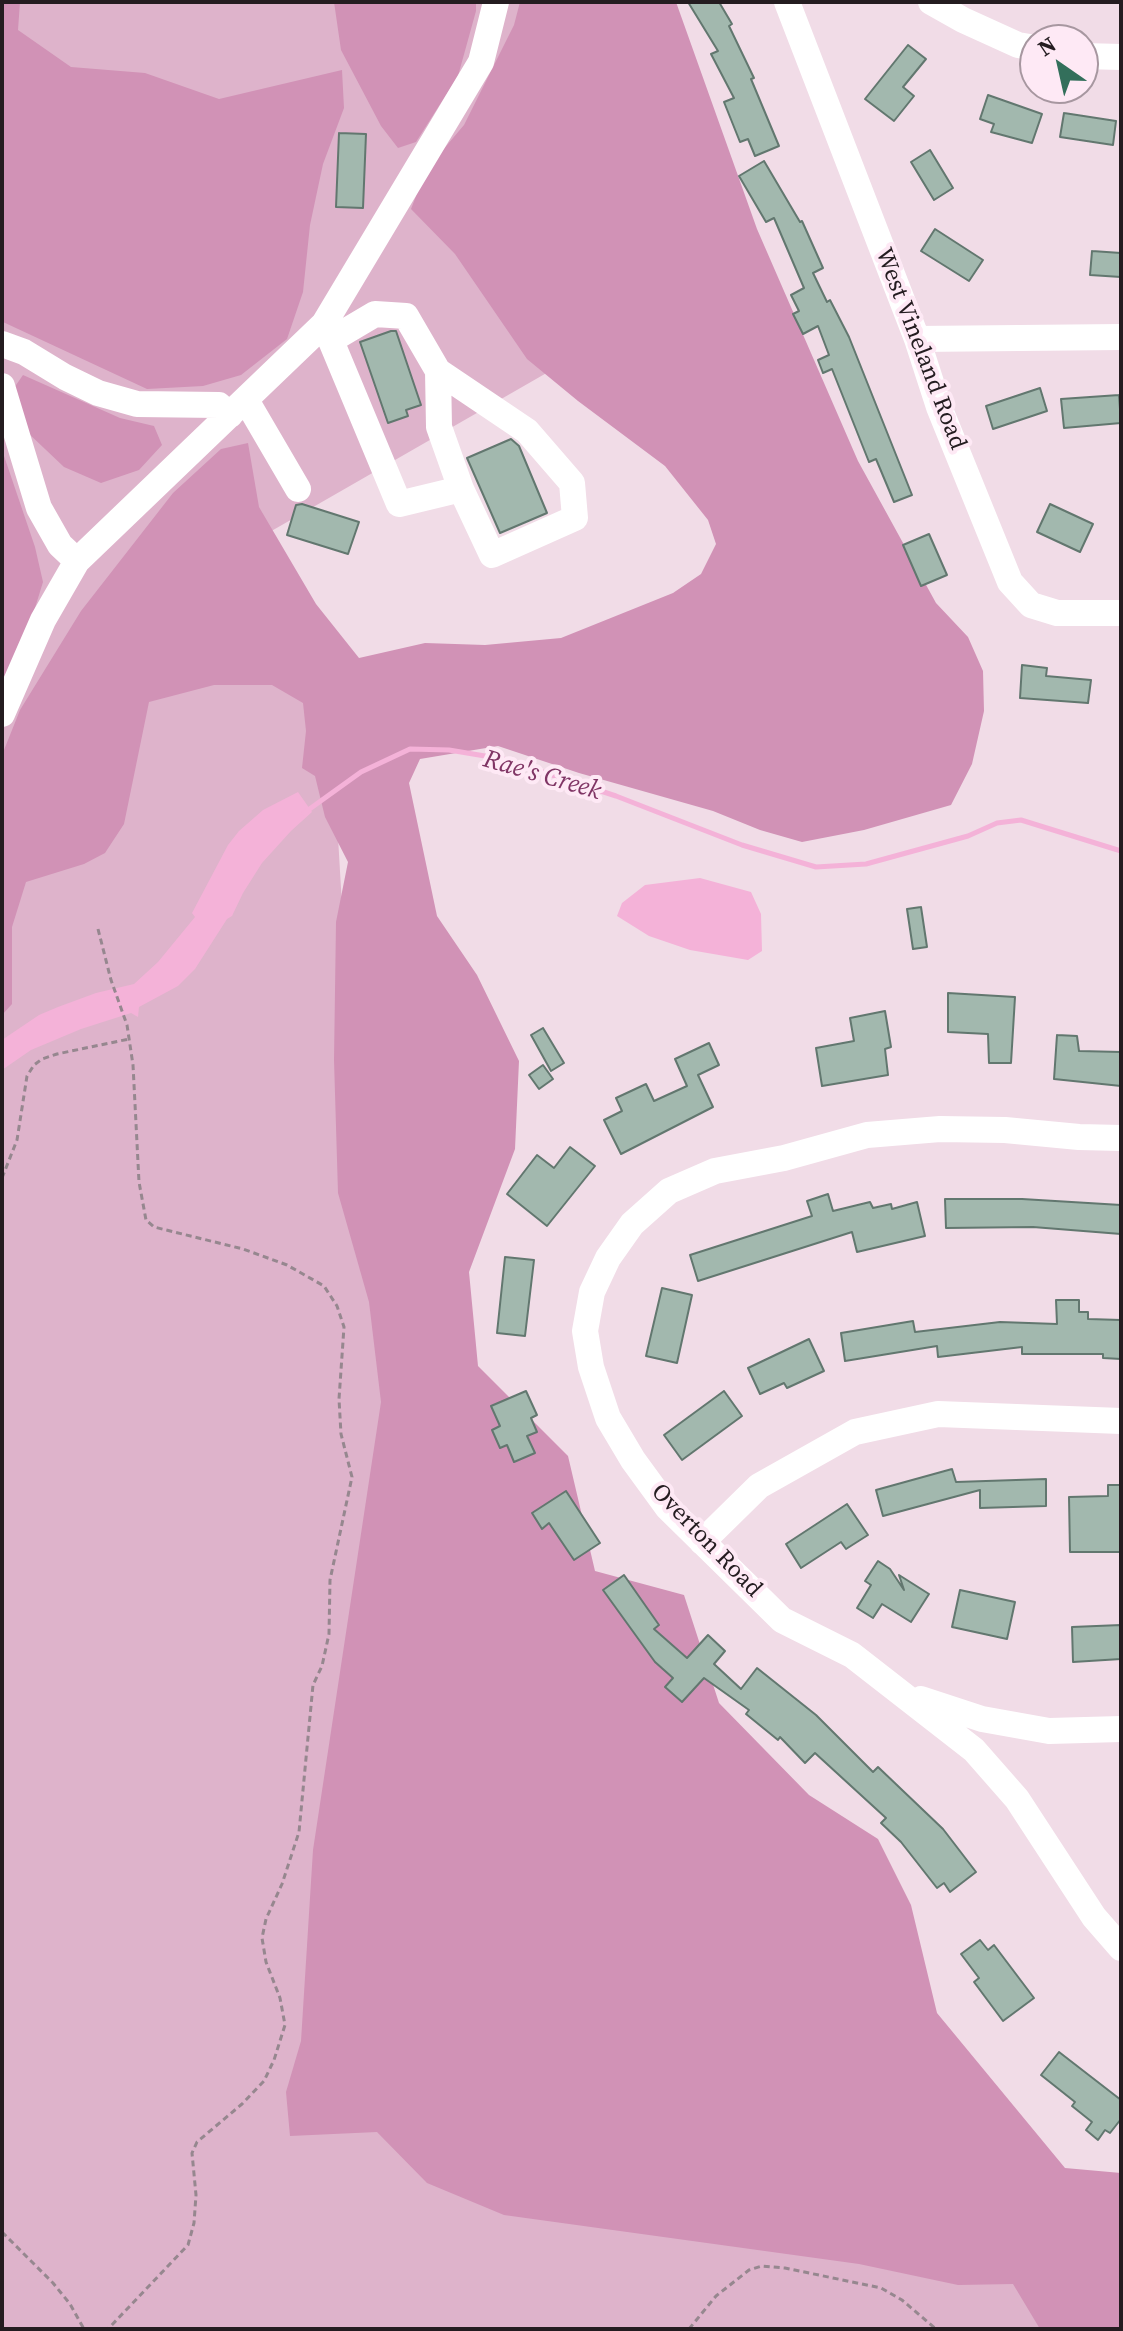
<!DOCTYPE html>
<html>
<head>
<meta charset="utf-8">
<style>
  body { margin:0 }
  #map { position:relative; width:1123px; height:2331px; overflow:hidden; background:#f1dce7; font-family:"Source Serif 4",serif }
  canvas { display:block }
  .frame { position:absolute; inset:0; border:4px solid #241c20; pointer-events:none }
  .north { position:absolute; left:1019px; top:24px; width:80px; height:80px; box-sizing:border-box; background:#fee9f5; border:2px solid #a797a0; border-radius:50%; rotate:326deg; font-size:22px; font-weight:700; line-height:32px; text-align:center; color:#241c20 }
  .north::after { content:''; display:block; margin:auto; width:28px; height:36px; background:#336f5b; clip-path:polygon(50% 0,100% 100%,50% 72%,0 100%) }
</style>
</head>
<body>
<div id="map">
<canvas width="1123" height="2331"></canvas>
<div class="frame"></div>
<div class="north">N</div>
</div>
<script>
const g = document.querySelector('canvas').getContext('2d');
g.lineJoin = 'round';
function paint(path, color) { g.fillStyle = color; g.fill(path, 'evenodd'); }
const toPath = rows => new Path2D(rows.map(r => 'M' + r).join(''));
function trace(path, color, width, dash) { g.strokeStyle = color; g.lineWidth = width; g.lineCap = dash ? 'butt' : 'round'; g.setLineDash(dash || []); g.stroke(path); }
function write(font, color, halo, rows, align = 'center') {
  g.font = font + ' "Source Serif 4",serif'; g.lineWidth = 8; g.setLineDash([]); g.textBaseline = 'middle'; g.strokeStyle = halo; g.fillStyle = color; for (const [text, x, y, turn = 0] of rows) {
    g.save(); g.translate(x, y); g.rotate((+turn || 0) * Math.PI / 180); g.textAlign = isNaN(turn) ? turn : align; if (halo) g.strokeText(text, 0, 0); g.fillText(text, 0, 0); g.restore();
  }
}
paint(toPath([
  [2,2,579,2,684,294,261,537,330,699,356,1147,447,1549,1121,2329,2,2329]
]), '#deb3cb');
paint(toPath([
  [2,2,20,2,18,30,71,67,145,73,219,99,342,70,344,108,323,164,310,225,303,292,287,339,241,375,203,386,147,389,3,322],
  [334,2,476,2,476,11,458,76,416,142,398,148,381,126,341,50],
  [520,2,676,2,757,229,858,461,936,603,968,637,983,671,984,711,972,764,951,805,864,830,802,842,760,830,713,811,579,773,498,746,420,759,409,783,437,916,477,975,519,1061,515,1149,469,1272,478,1366,568,1456,595,1571,684,1595,719,1703,809,1795,878,1839,911,1905,937,2013,1065,2168,1121,2173,1121,2329,1040,2329,1013,2284,958,2285,859,2264,504,2215,427,2183,377,2132,290,2136,286,2092,301,2041,313,1850,381,1402,369,1302,338,1193,334,1060,336,922,348,862,325,817,315,776,302,768,306,731,303,703,272,685,214,685,149,702,124,824,105,853,84,864,26,882,12,927,12,1004,2,1015,2,755,20,710,81,611,173,493,221,449,248,443,259,507,316,604,359,658,425,643,485,645,561,638,673,593,701,574,716,544,708,520,665,466,578,401,527,359,455,254,411,209,426,170,464,125,514,25],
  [23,375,120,418,154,426,162,445,139,470,101,483,64,467,26,431,14,388],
  [2,450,35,547,43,582,27,634,2,685]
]), '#d192b6');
paint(toPath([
  [298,792,312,812,291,831,262,863,243,893,232,916,227,919,195,969,178,986,139,1007,138,1017,131,1013,81,1029,31,1050,2,1070,2,1040,39,1015,58,1007,96,993,134,984,158,962,195,917,192,913,228,845,239,831,263,810],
  [700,878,751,892,761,914,762,951,748,960,690,950,649,936,617,916,622,903,645,885]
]), '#f4b2d8');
trace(toPath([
  [304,813,361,772,410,749,449,750,503,759,616,796,742,845,816,867,866,864,968,836,997,823,1021,820,1121,851]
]), '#f4b2d8', 5);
const building = toPath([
  [688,2,719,2,732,24,729,26,754,78,751,79,779,146,755,156,748,139,740,142,724,102,734,98,711,54,718,51,688,2],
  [908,45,926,59,903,87,914,96,894,121,865,99,908,45],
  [988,95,1042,114,1032,143,991,132,994,124,980,119,988,95],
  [1064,113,1116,121,1113,145,1060,137,1064,113],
  [339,133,366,134,363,208,336,207,339,133],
  [930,150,953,188,934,200,911,162,930,150],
  [764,161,800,222,802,221,823,268,813,273,827,302,830,300,849,337,912,495,894,502,876,459,869,462,832,369,823,373,818,360,829,355,818,326,803,334,793,314,799,311,791,295,804,288,774,218,766,222,739,176,764,161],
  [935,229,983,260,969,281,921,251,935,229],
  [1092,251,1121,253,1121,277,1090,275,1092,251],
  [391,331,396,331,421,405,406,410,408,416,388,423,360,342,391,331],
  [1040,388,1047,411,993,429,986,406,1040,388],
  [1119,395,1121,423,1064,428,1061,399,1119,395],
  [511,439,519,446,547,513,500,533,467,458,511,439],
  [302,504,359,522,348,554,287,535,296,505,302,504],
  [1050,504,1093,524,1080,552,1037,532,1050,504],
  [929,534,947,575,921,586,903,545,929,534],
  [1022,665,1047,668,1046,676,1091,680,1088,703,1020,698,1022,665],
  [921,907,927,947,913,949,907,909,921,907],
  [948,993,1015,997,1011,1063,989,1063,988,1034,948,1032,948,993],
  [885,1011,891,1047,885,1049,888,1075,822,1086,816,1048,854,1041,850,1018,885,1011],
  [543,1028,564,1063,551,1071,531,1035,543,1028],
  [1057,1035,1077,1036,1079,1051,1121,1052,1121,1086,1054,1079,1057,1035],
  [709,1043,719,1065,698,1075,713,1107,621,1154,604,1120,622,1111,616,1098,646,1084,654,1101,687,1086,675,1059,709,1043],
  [543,1065,553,1079,539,1089,529,1075,543,1065],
  [570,1147,595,1166,547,1226,507,1194,537,1155,554,1168,570,1147],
  [828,1194,833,1211,870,1202,873,1208,891,1204,892,1209,917,1202,925,1236,857,1252,852,1232,698,1281,690,1255,812,1216,807,1201,828,1194],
  [945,1199,1022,1199,1121,1205,1121,1234,1033,1227,946,1228,945,1199],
  [505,1257,534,1260,525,1336,497,1333,505,1257],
  [662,1288,692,1295,677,1363,646,1356,662,1288],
  [1056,1300,1079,1300,1079,1312,1088,1312,1088,1319,1121,1320,1121,1359,1103,1358,1103,1354,1022,1354,1022,1347,938,1357,937,1346,845,1361,841,1333,913,1321,915,1332,1000,1322,1057,1324,1056,1300],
  [809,1339,824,1371,787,1388,784,1383,760,1394,748,1368,809,1339],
  [526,1391,537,1415,531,1418,537,1432,527,1436,535,1453,514,1462,507,1445,500,1448,492,1430,500,1426,491,1406,526,1391],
  [724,1391,742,1416,682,1460,664,1435,724,1391],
  [952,1469,956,1482,1046,1479,1046,1506,980,1508,980,1490,883,1516,876,1490,952,1469],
  [1108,1485,1121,1485,1121,1552,1070,1552,1069,1497,1108,1496,1108,1485],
  [566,1491,600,1543,574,1560,549,1523,542,1529,532,1513,566,1491],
  [847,1504,868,1535,846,1549,841,1542,801,1568,786,1544,847,1504],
  [878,1561,890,1569,904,1590,899,1575,929,1594,911,1622,882,1604,873,1618,857,1608,871,1585,865,1581,878,1561],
  [624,1575,659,1625,654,1629,687,1658,708,1635,725,1651,714,1664,741,1689,757,1668,816,1715,873,1772,878,1767,943,1829,976,1872,950,1892,944,1883,937,1888,901,1842,881,1823,886,1818,815,1753,805,1763,780,1737,778,1740,746,1714,749,1710,704,1678,682,1702,665,1687,673,1678,655,1662,603,1590,624,1575],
  [960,1590,1015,1602,1007,1639,952,1627,960,1590],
  [1121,1625,1121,1659,1073,1662,1072,1627,1121,1625],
  [980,1940,988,1950,994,1945,1034,1998,1003,2021,974,1982,979,1978,961,1954,980,1940],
  [1059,2052,1121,2100,1121,2119,1110,2133,1105,2130,1098,2140,1086,2130,1092,2122,1072,2106,1075,2102,1041,2075,1059,2052]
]);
paint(building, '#a2b8ae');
trace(building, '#62776f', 2);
trace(toPath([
  [98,929,111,980,127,1025,133,1065,139,1182,146,1220,154,1227,243,1249,287,1265,324,1286,337,1306,344,1327,339,1399,341,1434,352,1477,330,1580,329,1634,322,1666,313,1685,299,1832,282,1884,266,1919,262,1938,266,1962,280,1998,285,2025,274,2060,264,2081,242,2104,197,2142,192,2153,196,2195,194,2223,188,2245,108,2329],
  [2,1178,17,1140,27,1076,34,1065,42,1059,57,1054,129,1039],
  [2,2232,53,2283,70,2304,84,2329],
  [689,2329,716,2296,749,2270,762,2266,785,2268,881,2288,902,2300,936,2329]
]), '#96878f', 3, [6, 4]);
trace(toPath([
  [787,2,917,339,939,407,1010,582,1031,605,1057,613,1121,613],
  [931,2,963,20,1018,45,1035,48],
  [1083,56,1121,57],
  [324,324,399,504,461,489,492,555,575,518,572,483,527,431,438,371,406,316,375,314,331,340],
  [917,339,1121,337],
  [2,344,24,352,65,377,98,393,137,404,219,405,230,415],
  [438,371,439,427,461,489],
  [2,386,39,508,60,545,77,561],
  [246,400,298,489],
  [2,714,43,620,77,561,324,324,481,62,496,2],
  [1121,1138,1079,1137,1005,1130,940,1129,867,1135,784,1158,715,1171,669,1191,632,1224,608,1258,592,1292,585,1331,591,1367,608,1418,633,1460,668,1508,782,1620,852,1655,974,1750,1017,1799,1094,1917,1121,1948],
  [702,1542,759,1486,855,1432,938,1414,1121,1421],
  [921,1699,982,1719,1049,1731,1121,1729]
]), '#fff', 26);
write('24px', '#241c20', '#fee9f5', [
  ["West Vineland Road",920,349,69],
  ["Overton Road",706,1541,46]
]);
write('italic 26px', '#803565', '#fee9f5', [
  ["Rae's Creek",542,776,16]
]);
</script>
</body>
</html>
